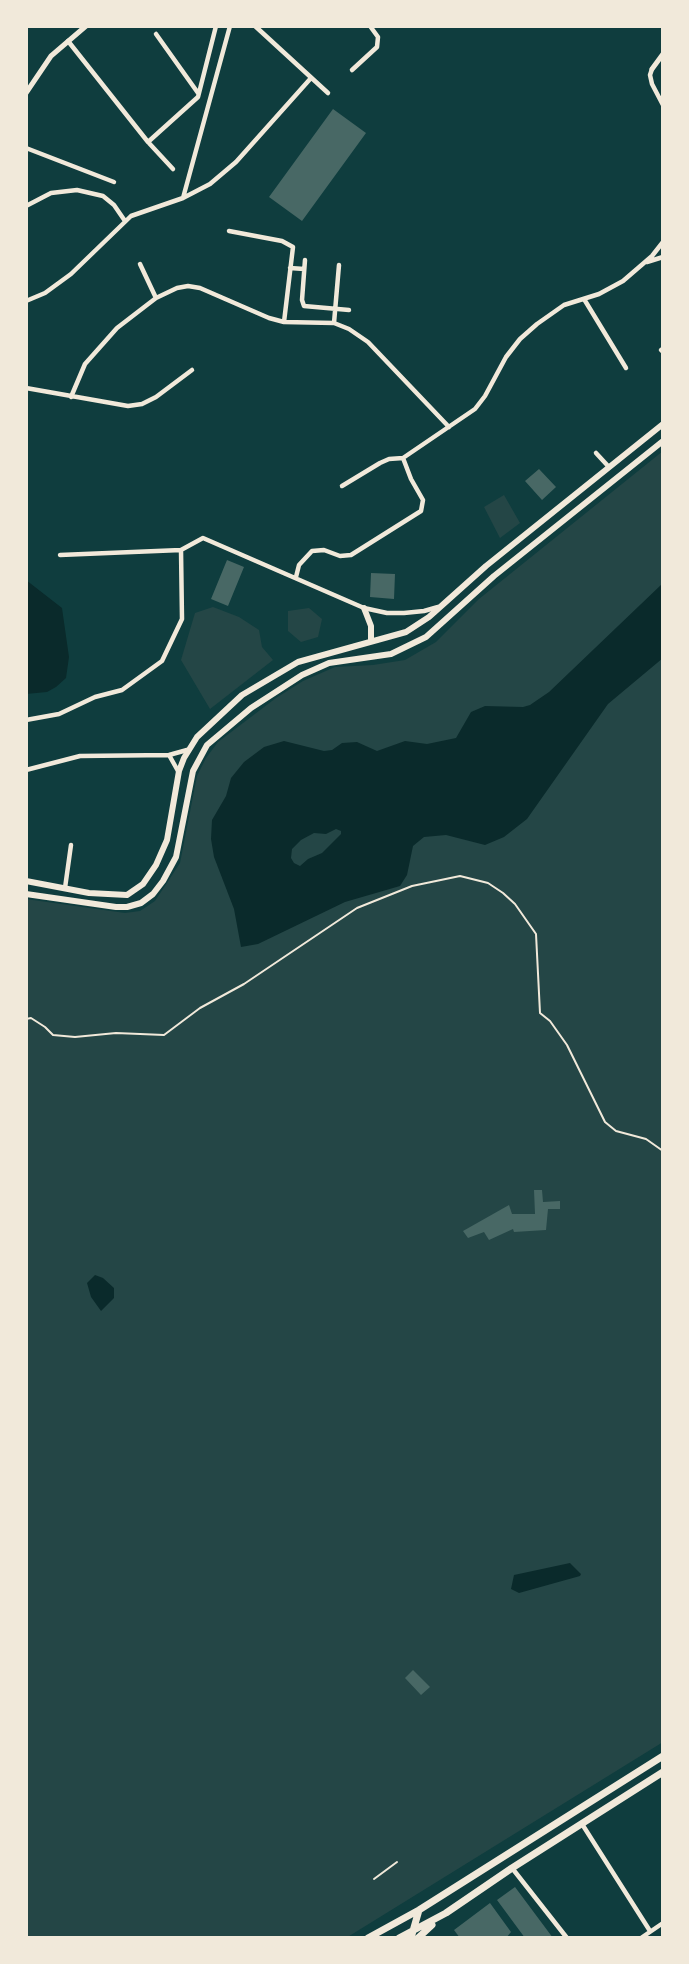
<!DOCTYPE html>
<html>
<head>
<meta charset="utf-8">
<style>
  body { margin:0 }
  #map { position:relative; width:689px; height:1964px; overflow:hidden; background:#0f3d3e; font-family:Raleway,sans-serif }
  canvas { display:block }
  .frame { position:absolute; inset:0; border:28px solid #f1e9da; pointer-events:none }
</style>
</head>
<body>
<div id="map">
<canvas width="689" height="1964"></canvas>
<div class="frame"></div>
</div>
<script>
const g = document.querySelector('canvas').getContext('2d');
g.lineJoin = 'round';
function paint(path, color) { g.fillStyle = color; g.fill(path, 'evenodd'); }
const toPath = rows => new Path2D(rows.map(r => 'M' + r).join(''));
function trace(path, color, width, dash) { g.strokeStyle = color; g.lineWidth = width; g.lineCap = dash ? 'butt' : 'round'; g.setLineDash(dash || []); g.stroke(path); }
paint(toPath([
  [663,451,663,1742,346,1938,26,1938,26,899,125,913,140,911,155,901,180,863,197,776,206,758,218,742,276,698,303,681,335,667,373,665,405,660,436,642,479,599],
  [504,495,520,523,500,538,484,507],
  [213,607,239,617,259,630,262,647,273,660,210,709,181,660,195,613],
  [309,608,322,619,318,637,301,642,288,631,288,611]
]), '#244646');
paint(toPath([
  [26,580,62,608,69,657,66,678,56,687,47,692,26,694],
  [663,583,663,658,608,704,527,819,504,837,485,845,446,835,424,837,413,846,407,875,400,886,345,902,258,944,241,947,234,909,214,857,211,839,212,820,226,796,231,778,244,762,264,747,284,741,324,751,332,750,342,743,357,742,377,751,405,741,427,744,456,738,471,712,485,706,523,707,530,705,549,692],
  [336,829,341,831,341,834,322,853,308,859,300,866,294,863,291,858,292,849,301,840,314,833,326,834],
  [95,1275,103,1278,114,1288,114,1298,101,1311,91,1297,87,1283],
  [570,1563,581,1574,580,1576,519,1593,511,1589,514,1575]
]), '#0a2a2b');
paint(toPath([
  [333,109,366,133,302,221,269,197],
  [539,469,556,487,542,500,525,481],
  [227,560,244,567,228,606,211,599],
  [371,573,395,574,394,599,370,597],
  [534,1190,542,1190,543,1202,560,1201,560,1209,548,1209,546,1230,514,1232,513,1229,489,1240,484,1232,468,1238,463,1231,509,1205,512,1214,535,1214],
  [413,1670,430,1687,421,1695,405,1678],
  [515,1887,553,1938,525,1938,497,1900],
  [490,1903,511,1932,506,1938,460,1938,454,1930]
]), '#486865');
trace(toPath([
  [26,1019,31,1018,45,1027,53,1035,75,1037,116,1033,164,1035,200,1008,244,984,357,908,412,886,460,876,488,883,503,893,515,904,536,934,540,1013,550,1021,567,1045,605,1122,616,1131,646,1139,663,1151],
  [374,1879,397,1862]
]), '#f1e9da', 2);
trace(toPath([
  [255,26,328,93],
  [156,34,198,93],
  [68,41,148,142,198,97,216,26],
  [652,69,650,75,652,84,663,105],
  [352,70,377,47,378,37,370,26],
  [148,142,173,169],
  [26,148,114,182],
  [183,198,230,26],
  [26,206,51,193,77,190,103,196,114,205,125,221],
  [229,231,282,241,293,247,284,322],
  [305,260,302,300,304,306,349,310],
  [647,262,663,257],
  [140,264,156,298],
  [290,268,304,269],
  [584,299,626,368],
  [26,301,45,293,71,274,131,216,183,198,210,184,236,162,311,78],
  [334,323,339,265],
  [661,350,663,352],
  [26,388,128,406,142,404,156,397,192,370],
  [71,397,85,364,117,328,156,298,177,288,188,286,200,288,269,318,284,322,334,323,349,329,368,342,449,427],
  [596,453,608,466],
  [342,486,380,463,389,459,403,458],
  [60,555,181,550,203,538,364,608,387,613,404,613,424,611,438,607],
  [296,577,299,565,312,551,324,550,340,556,351,555,421,511,423,500,411,479,403,458,475,409,485,396,506,357,520,339,537,324,564,305,599,294,623,281,652,256,663,242],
  [26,720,59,714,95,697,122,690,162,661,182,619,181,550],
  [169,755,178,771],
  [26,770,80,756,169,755,187,750],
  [65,888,71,845],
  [582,1824,650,1931],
  [512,1868,567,1938],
  [641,1938,663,1923]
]), '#f1e9da', 4.5);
trace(toPath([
  [652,69,663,54],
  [26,93,51,56,86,26]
]), '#f1e9da', 5);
trace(toPath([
  [364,608,371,626,371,641],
  [26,881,89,893,127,895,143,884,156,865,167,840,179,771,184,758,197,737,242,695,298,662,406,632,429,617,486,566,663,424],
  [26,894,116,907,127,907,141,903,153,894,163,881,176,857,193,771,207,745,251,708,302,675,329,663,391,654,426,637,494,576,663,441]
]), '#f1e9da', 6);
trace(toPath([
  [368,1938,419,1910,663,1756],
  [399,1938,446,1913,512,1868,663,1772],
  [411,1938,419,1910],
  [418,1938,432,1925]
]), '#f1e9da', 7);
</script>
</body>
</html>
